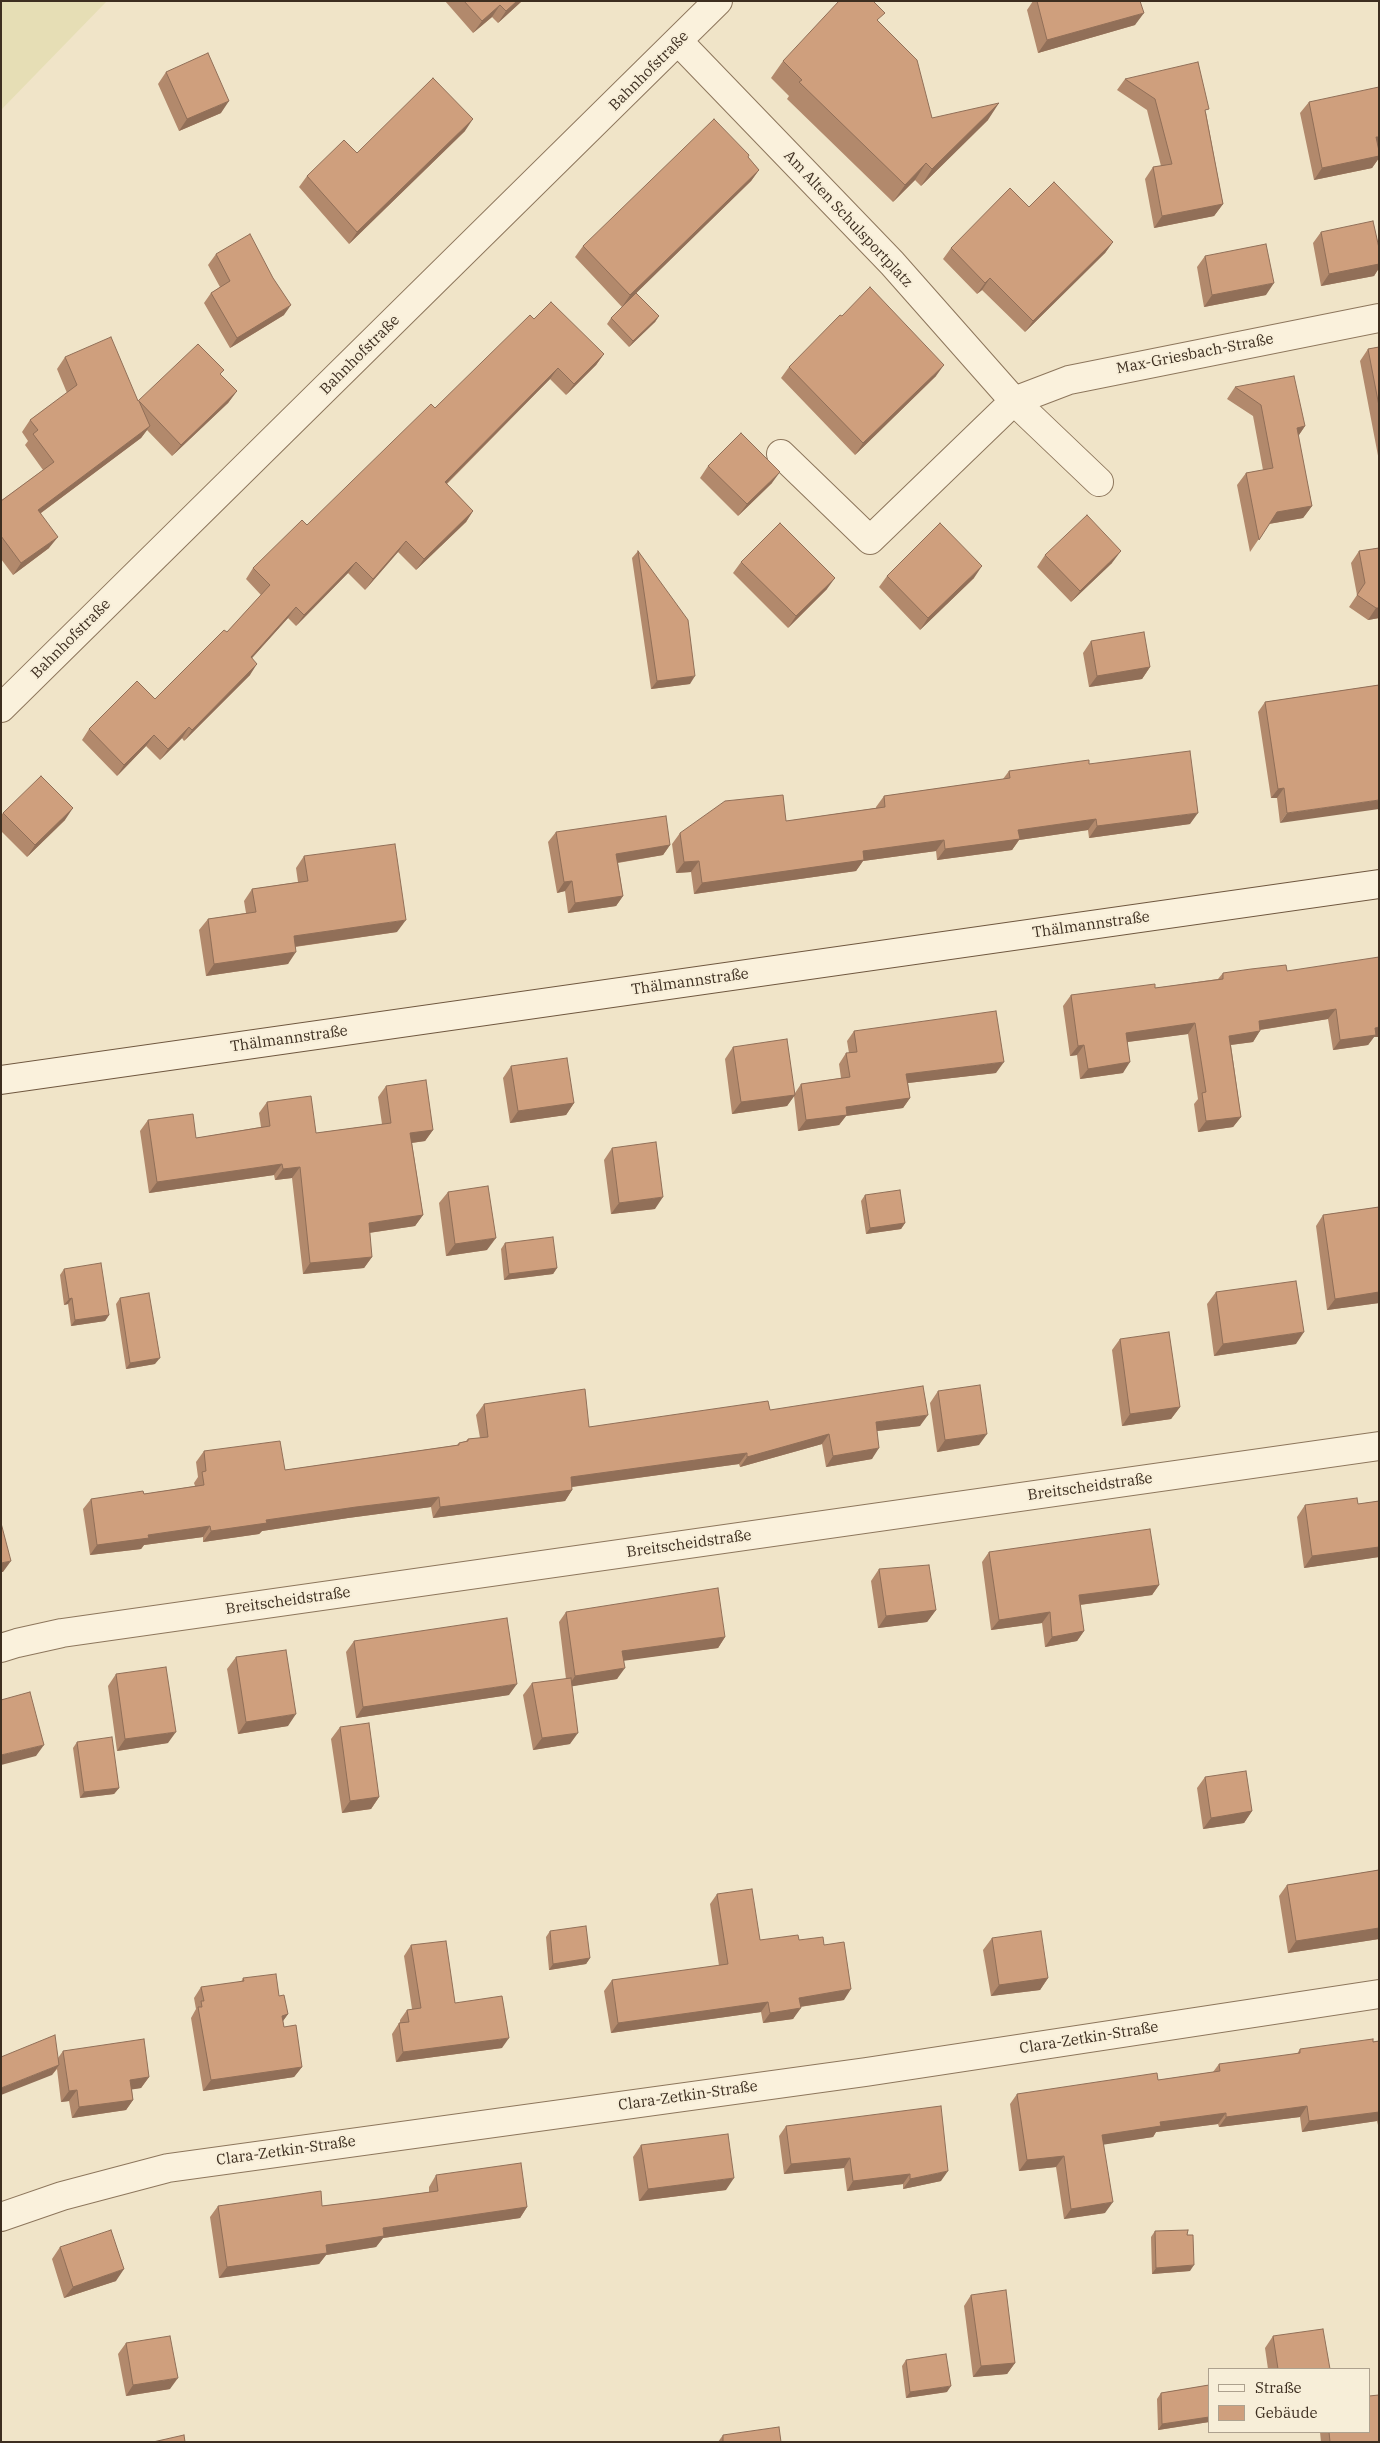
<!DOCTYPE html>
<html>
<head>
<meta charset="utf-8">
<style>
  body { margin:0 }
  #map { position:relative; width:1380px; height:2443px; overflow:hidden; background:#f0e4c8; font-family:"IBM Plex Serif",serif }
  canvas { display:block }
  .frame { position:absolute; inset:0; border:2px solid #3d2e20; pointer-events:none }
  .legend { position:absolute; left:1208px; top:2368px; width:162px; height:65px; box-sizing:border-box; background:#f7eed8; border:1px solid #ada18e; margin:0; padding:6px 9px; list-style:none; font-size:15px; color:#3d2e20 }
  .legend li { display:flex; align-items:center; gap:10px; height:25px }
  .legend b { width:25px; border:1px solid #ada18e }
</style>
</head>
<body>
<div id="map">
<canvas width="1380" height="2443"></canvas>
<div class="frame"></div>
<ul class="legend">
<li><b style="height:6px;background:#faf1dc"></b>Straße</li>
<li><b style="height:14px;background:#cf9f7d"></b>Gebäude</li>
</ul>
</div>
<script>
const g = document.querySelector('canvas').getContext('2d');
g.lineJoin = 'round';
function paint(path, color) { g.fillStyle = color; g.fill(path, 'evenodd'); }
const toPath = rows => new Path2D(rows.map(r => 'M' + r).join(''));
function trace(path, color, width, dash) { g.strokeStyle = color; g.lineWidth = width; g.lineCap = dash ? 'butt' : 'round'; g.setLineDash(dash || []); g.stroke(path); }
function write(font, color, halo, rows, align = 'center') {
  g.font = font + ' "IBM Plex Serif",serif'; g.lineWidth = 4; g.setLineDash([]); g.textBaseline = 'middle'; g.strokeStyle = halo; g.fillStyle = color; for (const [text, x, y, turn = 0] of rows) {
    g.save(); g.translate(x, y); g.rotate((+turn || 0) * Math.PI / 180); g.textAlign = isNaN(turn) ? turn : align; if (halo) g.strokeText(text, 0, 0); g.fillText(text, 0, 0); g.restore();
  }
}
paint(toPath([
  [1,1,107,1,1,110]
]), '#e6deb5');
const street = toPath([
  [678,41,892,263,1014,401,1099,482],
  [781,454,870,540,1014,401,1069,380,1379,318],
  [1,708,718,1],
  [1,1648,17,1643,62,1633,1379,1446],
  [1,2217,62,2196,168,2168,866,2072,1379,1994]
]);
const secondary = toPath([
  [1,1080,1379,884]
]);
trace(street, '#8d765c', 30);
trace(secondary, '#6f573f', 30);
trace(street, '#faf1dc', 28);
trace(secondary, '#faf1dc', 28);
paint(toPath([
  [445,1,522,1,498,23,492,17,473,33],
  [1033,1,1140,1,1135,25,1038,53,1027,10],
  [879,22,932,118,988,120,921,186,915,180,893,202,787,99,789,96,771,78,783,61],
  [166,72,221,113,179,131,158,84],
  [1125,79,1206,113,1223,204,1214,216,1154,228,1145,179,1153,167,1161,166,1147,110,1117,90],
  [1309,102,1378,147,1379,158,1372,168,1314,180,1300,113],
  [465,131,349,244,299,187,307,176,357,153],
  [748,157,759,170,751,181,636,293,659,316,655,322,629,347,607,324,611,318,622,307,575,257,583,246],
  [1029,207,1113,242,1105,253,1025,332,982,290,977,294,943,259,951,248],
  [1321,232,1379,248,1379,268,1374,276,1321,286,1313,243],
  [216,254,284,315,230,348,204,303,211,293,220,287,208,265],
  [1205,256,1266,295,1204,307,1197,267],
  [534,319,604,354,596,365,566,395,550,379,447,484,473,511,466,522,416,570,398,552,365,590,348,573,296,626,288,618,252,658,250,675,184,741,182,738,160,760,146,746,117,776,82,740,89,729,155,699,227,632,261,595,246,579,253,568,307,525,435,408],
  [1379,347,1379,461,1360,361,1368,349],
  [65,357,138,401,220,374,237,391,228,403,172,456,147,430,141,438,41,513,49,548,13,575,1,559,1,501,43,470,25,445,28,441,22,432,30,420,67,393,57,369],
  [789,367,936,376,855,455,781,378],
  [1235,387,1305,426,1298,436,1312,506,1303,518,1269,524,1250,552,1237,485,1246,473,1263,470,1253,416,1227,399],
  [708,466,772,483,738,516,700,478],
  [1379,548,1379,618,1368,620,1349,607,1357,595,1351,563,1359,551],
  [638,551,690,684,651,689,632,558],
  [1045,555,1112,563,1071,602,1037,567],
  [741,562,827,589,788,628,733,573],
  [887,576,974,578,920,630,879,587],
  [1091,641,1150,667,1142,679,1089,687,1083,653],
  [1379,685,1280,823,1277,798,1271,798,1258,712,1265,702],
  [1089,764,1190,824,1089,838,1088,830,1019,840,1012,850,937,860,936,851,863,861,856,871,694,894,691,872,676,873,672,844,680,833,786,821,876,808,876,807,884,796,1003,779,1009,771],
  [3,813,65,820,27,857,1,831,1,815],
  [556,832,670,845,663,855,618,863,623,896,616,906,568,913,565,891,557,893,548,842],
  [304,856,397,932,295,947,288,964,206,976,199,930,208,919,246,913,244,901,252,889,298,882,296,868],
  [1287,971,1374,1037,1368,1045,1333,1050,1328,1019,1260,1030,1253,1042,1231,1045,1241,1117,1233,1127,1198,1132,1194,1104,1198,1099,1188,1034,1128,1042,1123,1073,1080,1079,1077,1055,1070,1056,1063,1006,1071,995,1155,988,1218,979,1223,973],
  [854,1031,996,1073,908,1083,910,1098,903,1108,846,1116,839,1125,798,1131,794,1096,787,1106,732,1114,725,1059,733,1047,795,1093,801,1084,841,1078,839,1064,846,1053,849,1053,847,1041],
  [511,1066,574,1103,566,1115,510,1123,503,1078],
  [386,1086,433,1130,425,1141,412,1143,423,1215,415,1226,369,1233,372,1257,364,1268,303,1274,292,1178,275,1180,274,1175,149,1193,140,1131,148,1120,196,1138,261,1127,259,1113,267,1102,316,1133,382,1124,378,1097],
  [612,1148,655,1209,611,1214,604,1160],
  [448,1192,487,1250,446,1256,439,1203],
  [865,1195,905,1223,901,1229,866,1234,861,1201],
  [1379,1207,1379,1303,1327,1310,1316,1226,1323,1215],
  [505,1243,557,1268,553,1274,504,1280,501,1249],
  [64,1269,109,1315,105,1321,71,1326,68,1304,64,1305,60,1275],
  [1216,1292,1296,1344,1214,1356,1207,1304],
  [120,1298,155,1364,126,1369,116,1304],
  [1120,1339,1180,1407,1171,1419,1122,1426,1112,1350],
  [938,1391,979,1445,937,1452,930,1403],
  [484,1404,589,1427,770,1410,920,1426,877,1431,872,1459,826,1467,822,1444,740,1467,739,1464,572,1487,572,1490,565,1501,433,1518,431,1507,348,1518,262,1531,259,1534,203,1542,203,1537,144,1545,141,1549,90,1555,83,1509,91,1499,144,1494,195,1486,194,1483,198,1477,196,1462,204,1451,285,1470,457,1445,459,1443,466,1441,468,1439,480,1438,476,1415],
  [1379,1501,1379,1557,1304,1568,1297,1517,1305,1505,1358,1504],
  [989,1552,1159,1585,1152,1595,1080,1605,1084,1631,1077,1641,1045,1647,1042,1623,991,1630,982,1562],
  [879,1569,936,1610,927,1622,878,1628,871,1581],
  [566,1612,725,1637,718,1648,624,1660,617,1679,572,1686,570,1744,533,1750,523,1695,532,1683,566,1679,559,1622],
  [354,1641,509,1695,356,1718,346,1652],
  [236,1657,288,1726,238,1734,227,1669],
  [116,1674,168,1743,117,1751,108,1686],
  [340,1727,379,1797,371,1809,342,1813,331,1739],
  [77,1742,119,1788,114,1794,80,1798,73,1748],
  [1205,1777,1252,1811,1244,1823,1203,1829,1197,1788],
  [1379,1870,1379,1939,1288,1953,1279,1896,1287,1885],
  [717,1894,760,1940,799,1940,824,1945,844,2000,800,2007,793,2019,763,2023,761,2012,611,2033,604,1991,612,1980,719,1966,710,1904],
  [550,1931,590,1958,586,1964,549,1970,546,1937],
  [992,1938,1048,1978,1040,1990,991,1996,983,1950],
  [411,1945,455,2003,502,2048,396,2062,392,2034,399,2023,400,2023,400,2020,407,2010,412,2009,404,1956],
  [243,1978,279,1996,288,2014,283,2021,284,2027,302,2067,294,2077,203,2091,191,2018,196,2009,194,1998,201,1987,241,1982],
  [1379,2041,1379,2129,1377,2121,1302,2132,1300,2117,1219,2127,1218,2124,1156,2132,1153,2137,1104,2144,1105,2213,1064,2219,1056,2167,1019,2171,1010,2104,1017,2094,1158,2080,1213,2072,1219,2064,1297,2054,1300,2049],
  [63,2051,149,2077,141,2088,132,2089,133,2100,126,2110,72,2118,69,2101,61,2102,57,2069,52,2075,58,2058],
  [786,2126,941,2181,903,2189,903,2184,847,2191,844,2168,784,2174,779,2136],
  [641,2145,726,2190,639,2201,633,2157],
  [436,2175,527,2207,520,2218,383,2238,376,2247,326,2255,319,2264,219,2278,210,2217,218,2206,322,2206,379,2199,429,2192,429,2187],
  [1155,2231,1187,2235,1190,2271,1152,2274,1151,2237],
  [60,2247,116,2281,64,2298,52,2259],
  [971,2295,1015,2363,1007,2374,973,2377,964,2306],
  [1273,2336,1330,2369,1268,2369,1265,2348],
  [126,2343,170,2389,126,2396,118,2354],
  [906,2360,947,2392,906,2398,902,2366],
  [1209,2385,1209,2422,1158,2430,1157,2399,1161,2393],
  [1320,2432,1369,2432,1379,2442,1321,2442],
  [723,2435,781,2442,718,2442]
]), '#b2896c');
paint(toPath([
  [517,1,522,1,498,23,506,11],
  [500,5,492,17,473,33,482,21],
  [1144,13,1135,25,1038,53,1047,40],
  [229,101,221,113,179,131,187,119],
  [999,103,988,120,921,186,932,169],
  [473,119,465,131,349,244,357,232],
  [1376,137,1379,137,1379,147,1368,149],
  [1379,156,1379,158,1372,168,1314,180,1322,168],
  [926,163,915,180,893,202,905,185],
  [759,170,751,181,622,307,630,295],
  [1223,204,1214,216,1154,228,1162,216],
  [1113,242,1105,253,1025,332,1033,321],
  [1379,264,1379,268,1374,276,1321,286,1329,274],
  [990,278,982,290,977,294,985,283],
  [1274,283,1266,295,1204,307,1212,295],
  [291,305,284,315,230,348,237,338],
  [659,316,655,322,629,347,633,341],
  [604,354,596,365,566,395,574,384],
  [944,365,936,376,855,455,863,443],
  [558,368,550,379,437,493,445,482],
  [237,391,228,403,172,456,181,445],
  [150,426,141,438,30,521,38,510],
  [1305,426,1297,438,1297,428],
  [780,472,772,483,738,516,747,504],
  [1312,506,1303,518,1268,524,1277,512],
  [473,511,466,522,416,570,424,559],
  [58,537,49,548,13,575,21,563],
  [406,541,398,552,365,590,373,579],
  [1121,551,1112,563,1071,602,1080,591],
  [356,562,348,573,296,626,304,615],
  [982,566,974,578,920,630,928,618],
  [835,578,827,589,788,628,796,616],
  [296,607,288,618,243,668,251,657],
  [1376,608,1379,608,1379,618,1368,620],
  [257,664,250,675,184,741,192,730],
  [1150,667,1142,679,1089,687,1097,676],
  [695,676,690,684,651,689,657,681],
  [189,727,182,738,160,760,168,749],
  [154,735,146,746,117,776,124,765],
  [1284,788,1277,798,1271,798,1278,789],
  [1379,800,1379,809,1280,823,1287,813],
  [73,808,65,820,27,857,35,845],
  [1198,813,1190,824,1089,838,1097,826],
  [1096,819,1088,830,1019,840,1012,850,937,860,945,849,1018,830],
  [944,840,936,851,863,861,856,871,694,894,702,883,863,851],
  [670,845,663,855,609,864,616,854],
  [699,861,691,872,676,873,684,862],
  [572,881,565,891,557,893,564,882],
  [623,896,616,906,568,913,575,903],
  [406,920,397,932,285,948,294,936],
  [296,952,288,964,206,976,214,964],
  [1336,1009,1328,1019,1252,1031,1259,1021],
  [1195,1023,1188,1034,1119,1043,1126,1033],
  [1379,1027,1379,1037,1374,1037,1368,1045,1333,1050,1340,1040,1375,1028],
  [1260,1031,1253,1042,1222,1046,1229,1036],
  [1084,1045,1077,1055,1070,1056,1078,1046],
  [1004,1062,996,1073,899,1084,906,1074],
  [1130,1062,1123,1073,1080,1079,1088,1069],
  [795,1095,787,1106,732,1114,741,1102],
  [910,1098,903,1108,846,1116,839,1125,798,1131,806,1120,846,1107],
  [574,1103,566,1115,510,1123,518,1111],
  [1241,1117,1233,1127,1198,1132,1206,1121],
  [433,1130,425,1141,403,1144,410,1133],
  [282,1164,274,1175,149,1193,157,1182],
  [300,1167,292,1178,275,1180,283,1169],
  [663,1197,655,1209,611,1214,619,1203],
  [423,1215,415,1226,361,1234,369,1223],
  [905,1223,901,1229,866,1234,870,1228],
  [496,1238,487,1250,446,1256,455,1244],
  [372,1257,364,1268,303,1274,310,1263],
  [557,1268,553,1274,504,1280,509,1274],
  [1379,1292,1379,1303,1327,1310,1335,1299],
  [72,1298,68,1304,64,1305,69,1299],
  [109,1315,105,1321,71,1326,75,1320],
  [1304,1332,1296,1344,1214,1356,1223,1344],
  [160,1358,155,1364,126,1369,130,1363],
  [1180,1407,1171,1419,1122,1426,1130,1414],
  [928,1415,920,1426,868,1432,876,1422],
  [829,1434,822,1444,740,1467,747,1457],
  [987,1434,979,1445,937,1452,945,1440],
  [879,1448,872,1459,826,1467,833,1456],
  [747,1453,739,1464,563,1488,571,1477],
  [572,1490,565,1501,433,1518,440,1507],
  [439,1497,431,1507,348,1518,262,1531,259,1534,203,1542,211,1531,266,1520,356,1507],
  [210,1526,203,1537,144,1545,141,1549,90,1555,97,1545,148,1535],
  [1379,1547,1379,1557,1304,1568,1312,1556],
  [11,1561,3,1572,1,1572,1,1563],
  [1159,1585,1152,1595,1071,1606,1079,1595],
  [936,1610,927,1622,878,1628,886,1616],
  [1050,1612,1042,1623,991,1630,999,1620],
  [1084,1631,1077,1641,1045,1647,1052,1637],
  [725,1637,718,1648,615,1662,622,1651],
  [625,1668,617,1679,568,1687,575,1676],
  [517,1684,509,1695,356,1718,363,1707],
  [296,1714,288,1726,238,1734,246,1722],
  [176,1732,168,1743,117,1751,125,1739],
  [578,1733,570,1744,533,1750,542,1738],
  [44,1745,36,1756,1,1765,1,1755],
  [119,1788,114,1794,80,1798,84,1792],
  [379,1797,371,1809,342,1813,350,1801],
  [1252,1811,1244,1823,1203,1829,1211,1818],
  [1379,1928,1379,1939,1288,1953,1296,1941],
  [590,1958,586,1964,549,1970,553,1964],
  [1048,1978,1040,1990,991,1996,999,1985],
  [851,1989,844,2000,792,2008,799,1998],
  [768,2002,761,2012,611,2033,618,2023],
  [801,2008,793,2019,763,2023,770,2013],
  [288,2014,280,2025,282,2016],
  [509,2038,502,2048,396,2062,403,2052],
  [59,2065,52,2075,1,2095,1,2088],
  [302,2067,294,2077,203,2091,211,2080],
  [149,2077,141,2088,123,2091,130,2080],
  [77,2090,69,2101,61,2102,69,2091],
  [133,2100,126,2110,72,2118,79,2107],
  [1307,2106,1300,2117,1219,2127,1226,2117],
  [1379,2112,1379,2119,1377,2121,1302,2132,1309,2121],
  [1226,2113,1218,2124,1156,2132,1153,2137,1095,2146,1102,2135,1160,2122],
  [1064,2156,1056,2167,1019,2171,1027,2160],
  [850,2158,844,2168,784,2174,791,2164],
  [948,2171,941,2181,903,2189,910,2179],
  [910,2174,903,2184,847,2191,853,2181],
  [734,2178,726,2190,639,2201,648,2189],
  [1113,2202,1105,2213,1064,2219,1071,2209],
  [527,2207,520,2218,383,2238,376,2247,326,2255,319,2264,219,2278,227,2267,326,2245,383,2228],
  [1194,2265,1190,2271,1152,2274,1156,2268],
  [124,2269,116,2281,64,2298,73,2287],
  [1015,2363,1007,2374,973,2377,981,2366],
  [178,2378,170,2389,126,2396,133,2385],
  [951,2386,947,2392,906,2398,910,2392],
  [1209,2417,1209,2422,1158,2430,1162,2424]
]), '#916f58');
const building = toPath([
  [464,1,517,1,506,11,500,5,482,21,464,1],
  [839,1,873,1,885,13,877,20,917,60,932,118,999,103,932,169,926,163,905,185,799,82,802,80,783,61,839,1],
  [1037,1,1140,1,1144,13,1047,40,1037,1],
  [208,53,229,101,187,119,166,72,208,53],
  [1198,62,1209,109,1205,110,1223,204,1162,216,1153,167,1172,164,1155,99,1125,79,1198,62],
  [433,78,473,119,357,232,307,176,344,140,357,153,433,78],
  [1379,87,1379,137,1376,137,1379,151,1379,156,1322,168,1309,102,1379,87],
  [714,119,749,155,748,157,759,170,630,295,583,246,714,119],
  [1054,182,1113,242,1033,321,990,278,985,283,951,248,1010,188,1029,207,1054,182],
  [1373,221,1379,248,1379,264,1329,274,1321,232,1373,221],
  [250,234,273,278,291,305,237,338,211,293,230,281,216,254,250,234],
  [1266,244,1274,283,1212,295,1205,256,1266,244],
  [870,287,944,365,863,443,789,367,840,315,842,316,870,287],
  [636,293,659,316,633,341,611,318,636,293],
  [551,302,604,354,574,384,558,368,445,482,473,511,424,559,406,541,373,579,356,562,304,615,296,607,251,657,257,664,192,730,189,727,168,749,154,735,124,765,89,729,137,681,155,699,224,630,227,632,270,585,253,568,302,520,307,525,431,404,435,408,530,315,534,319,551,302],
  [111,337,138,401,198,344,224,370,220,374,237,391,181,445,139,401,150,426,38,510,58,537,21,563,1,536,1,501,54,462,33,434,38,430,30,420,77,385,65,357,111,337],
  [1379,347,1379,406,1368,349,1379,347],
  [1294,376,1305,426,1297,428,1312,506,1277,512,1259,540,1246,473,1273,468,1261,405,1235,387,1294,376],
  [741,433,780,472,747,504,708,466,741,433],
  [1087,515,1121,551,1080,591,1045,555,1087,515],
  [780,523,835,578,796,616,741,562,780,523],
  [940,523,982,566,928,618,887,576,940,523],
  [1379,548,1379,608,1376,608,1357,595,1365,583,1359,551,1379,548],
  [638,551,688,620,695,676,657,681,638,551],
  [1144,632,1150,667,1097,676,1091,641,1144,632],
  [1379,685,1379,800,1287,813,1284,788,1278,789,1265,702,1379,685],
  [1190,751,1198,813,1097,826,1096,819,1018,830,1020,839,945,849,944,840,863,851,864,860,702,883,699,861,684,862,680,833,725,801,783,795,786,821,885,807,884,796,1010,778,1009,771,1089,760,1089,764,1190,751],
  [41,776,73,808,35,845,3,813,41,776],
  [666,816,670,845,616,854,623,896,575,903,572,881,564,882,556,832,666,816],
  [395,844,406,920,294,936,296,952,214,964,208,919,256,912,252,889,308,881,304,856,395,844],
  [1379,957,1379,1027,1375,1028,1376,1035,1340,1040,1336,1009,1259,1021,1260,1031,1229,1036,1241,1117,1206,1121,1202,1093,1206,1092,1195,1023,1126,1033,1130,1062,1088,1069,1084,1045,1078,1046,1071,995,1155,984,1155,988,1223,979,1223,973,1251,969,1286,965,1287,971,1379,957],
  [996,1011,1004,1062,906,1074,910,1098,846,1107,847,1115,806,1120,801,1084,850,1077,846,1053,857,1052,854,1031,996,1011],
  [787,1039,795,1095,741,1102,733,1047,787,1039],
  [567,1058,574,1103,518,1111,511,1066,567,1058],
  [426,1080,433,1130,410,1133,423,1215,369,1223,372,1257,310,1263,300,1167,283,1169,282,1164,157,1182,148,1120,193,1114,196,1138,270,1126,267,1102,311,1096,316,1133,391,1123,386,1086,426,1080],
  [656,1142,663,1197,619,1203,612,1148,656,1142],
  [488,1186,496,1238,455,1244,448,1192,488,1186],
  [900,1190,905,1223,870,1228,865,1195,900,1190],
  [1379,1207,1379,1292,1335,1299,1323,1215,1379,1207],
  [553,1237,557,1268,509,1274,505,1243,553,1237],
  [101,1263,109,1315,75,1320,72,1298,69,1299,64,1269,101,1263],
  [1296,1281,1304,1332,1223,1344,1216,1292,1296,1281],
  [149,1293,160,1358,130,1363,120,1298,149,1293],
  [1169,1332,1180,1407,1130,1414,1120,1339,1169,1332],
  [980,1385,987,1434,945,1440,938,1391,980,1385],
  [923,1386,928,1415,876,1422,879,1448,833,1456,829,1434,747,1457,747,1453,571,1477,572,1490,440,1507,439,1497,356,1507,266,1520,267,1523,211,1531,210,1526,148,1535,149,1538,97,1545,91,1499,143,1491,144,1494,204,1485,202,1472,206,1471,204,1451,280,1441,285,1470,459,1445,459,1443,468,1441,468,1439,488,1437,484,1404,585,1389,589,1427,768,1401,770,1410,923,1386],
  [1357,1498,1358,1504,1379,1501,1379,1547,1312,1556,1305,1505,1357,1498],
  [1,1523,11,1561,1,1563,1,1523],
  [1150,1529,1159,1585,1079,1595,1084,1631,1052,1637,1050,1612,999,1620,989,1552,1150,1529],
  [929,1565,936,1610,886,1616,879,1569,929,1565],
  [718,1588,725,1637,622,1651,625,1668,575,1676,566,1612,718,1588],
  [507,1618,517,1684,363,1707,354,1641,507,1618],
  [286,1650,296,1714,246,1722,236,1657,286,1650],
  [166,1667,176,1732,125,1739,116,1674,166,1667],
  [571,1678,578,1733,542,1738,532,1683,571,1678],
  [30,1692,44,1745,1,1755,1,1700,30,1692],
  [369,1723,379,1797,350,1801,340,1727,369,1723],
  [112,1737,119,1788,84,1792,77,1742,112,1737],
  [1246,1771,1252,1811,1211,1818,1205,1777,1246,1771],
  [1379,1870,1379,1928,1296,1941,1287,1885,1379,1870],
  [752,1889,760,1940,798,1935,799,1940,823,1937,824,1945,844,1942,851,1989,799,1998,801,2008,770,2013,768,2002,618,2023,612,1980,728,1964,717,1894,752,1889],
  [586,1926,590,1958,553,1964,550,1931,586,1926],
  [1041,1931,1048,1978,999,1985,992,1938,1041,1931],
  [446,1941,455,2003,502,1996,509,2038,403,2052,399,2023,409,2022,407,2010,421,2008,411,1945,446,1941],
  [276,1974,279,1996,284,1995,288,2014,282,2016,284,2027,296,2025,302,2067,211,2080,198,2007,202,2007,201,2001,204,2001,201,1987,244,1981,243,1978,276,1974],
  [55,2035,59,2065,1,2088,1,2057,55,2035],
  [144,2039,149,2077,130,2080,133,2100,79,2107,77,2090,69,2091,63,2051,144,2039],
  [1373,2039,1373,2042,1379,2041,1379,2112,1309,2121,1307,2106,1226,2117,1226,2113,1160,2122,1161,2126,1102,2135,1113,2202,1071,2209,1064,2156,1027,2160,1017,2094,1157,2073,1158,2080,1220,2071,1219,2064,1300,2053,1300,2049,1373,2039],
  [941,2106,948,2171,910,2179,910,2174,853,2181,850,2158,791,2164,786,2126,941,2106],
  [728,2134,734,2178,648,2189,641,2145,728,2134],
  [521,2163,527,2207,383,2228,384,2236,326,2245,327,2253,227,2267,218,2206,321,2191,322,2206,379,2199,438,2191,436,2175,521,2163],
  [111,2230,124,2269,73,2287,60,2247,111,2230],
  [1188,2230,1187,2235,1193,2235,1194,2265,1156,2268,1155,2231,1188,2230],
  [1006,2290,1015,2363,981,2366,971,2295,1006,2290],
  [1323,2329,1330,2369,1278,2369,1273,2336,1323,2329],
  [170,2336,178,2378,133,2385,126,2343,170,2336],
  [946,2354,951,2386,910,2392,906,2360,946,2354],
  [1209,2385,1209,2417,1162,2424,1161,2393,1209,2385],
  [1379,2395,1379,2442,1330,2442,1329,2432,1369,2432,1369,2396,1379,2395],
  [779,2427,781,2442,723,2442,723,2435,779,2427],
  [184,2435,185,2442,153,2442,184,2435]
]);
paint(building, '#cf9f7d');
trace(building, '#916f58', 1);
write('15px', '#3d2e20', '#f7eed8', [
  ["Bahnhofstraße",649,71,-45],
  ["Am Alten Schulsportplatz",848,219,47],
  ["Max-Griesbach-Straße",1195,354,-11],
  ["Bahnhofstraße",360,355,-45],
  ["Bahnhofstraße",71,639,-45],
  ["Thälmannstraße",1091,925,-8],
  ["Thälmannstraße",690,982,-8],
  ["Thälmannstraße",289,1039,-8],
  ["Breitscheidstraße",1090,1487,-8],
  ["Breitscheidstraße",689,1544,-8],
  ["Breitscheidstraße",288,1601,-8],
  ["Clara-Zetkin-Straße",1089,2038,-9],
  ["Clara-Zetkin-Straße",688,2096,-8],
  ["Clara-Zetkin-Straße",286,2151,-8]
]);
</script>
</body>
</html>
